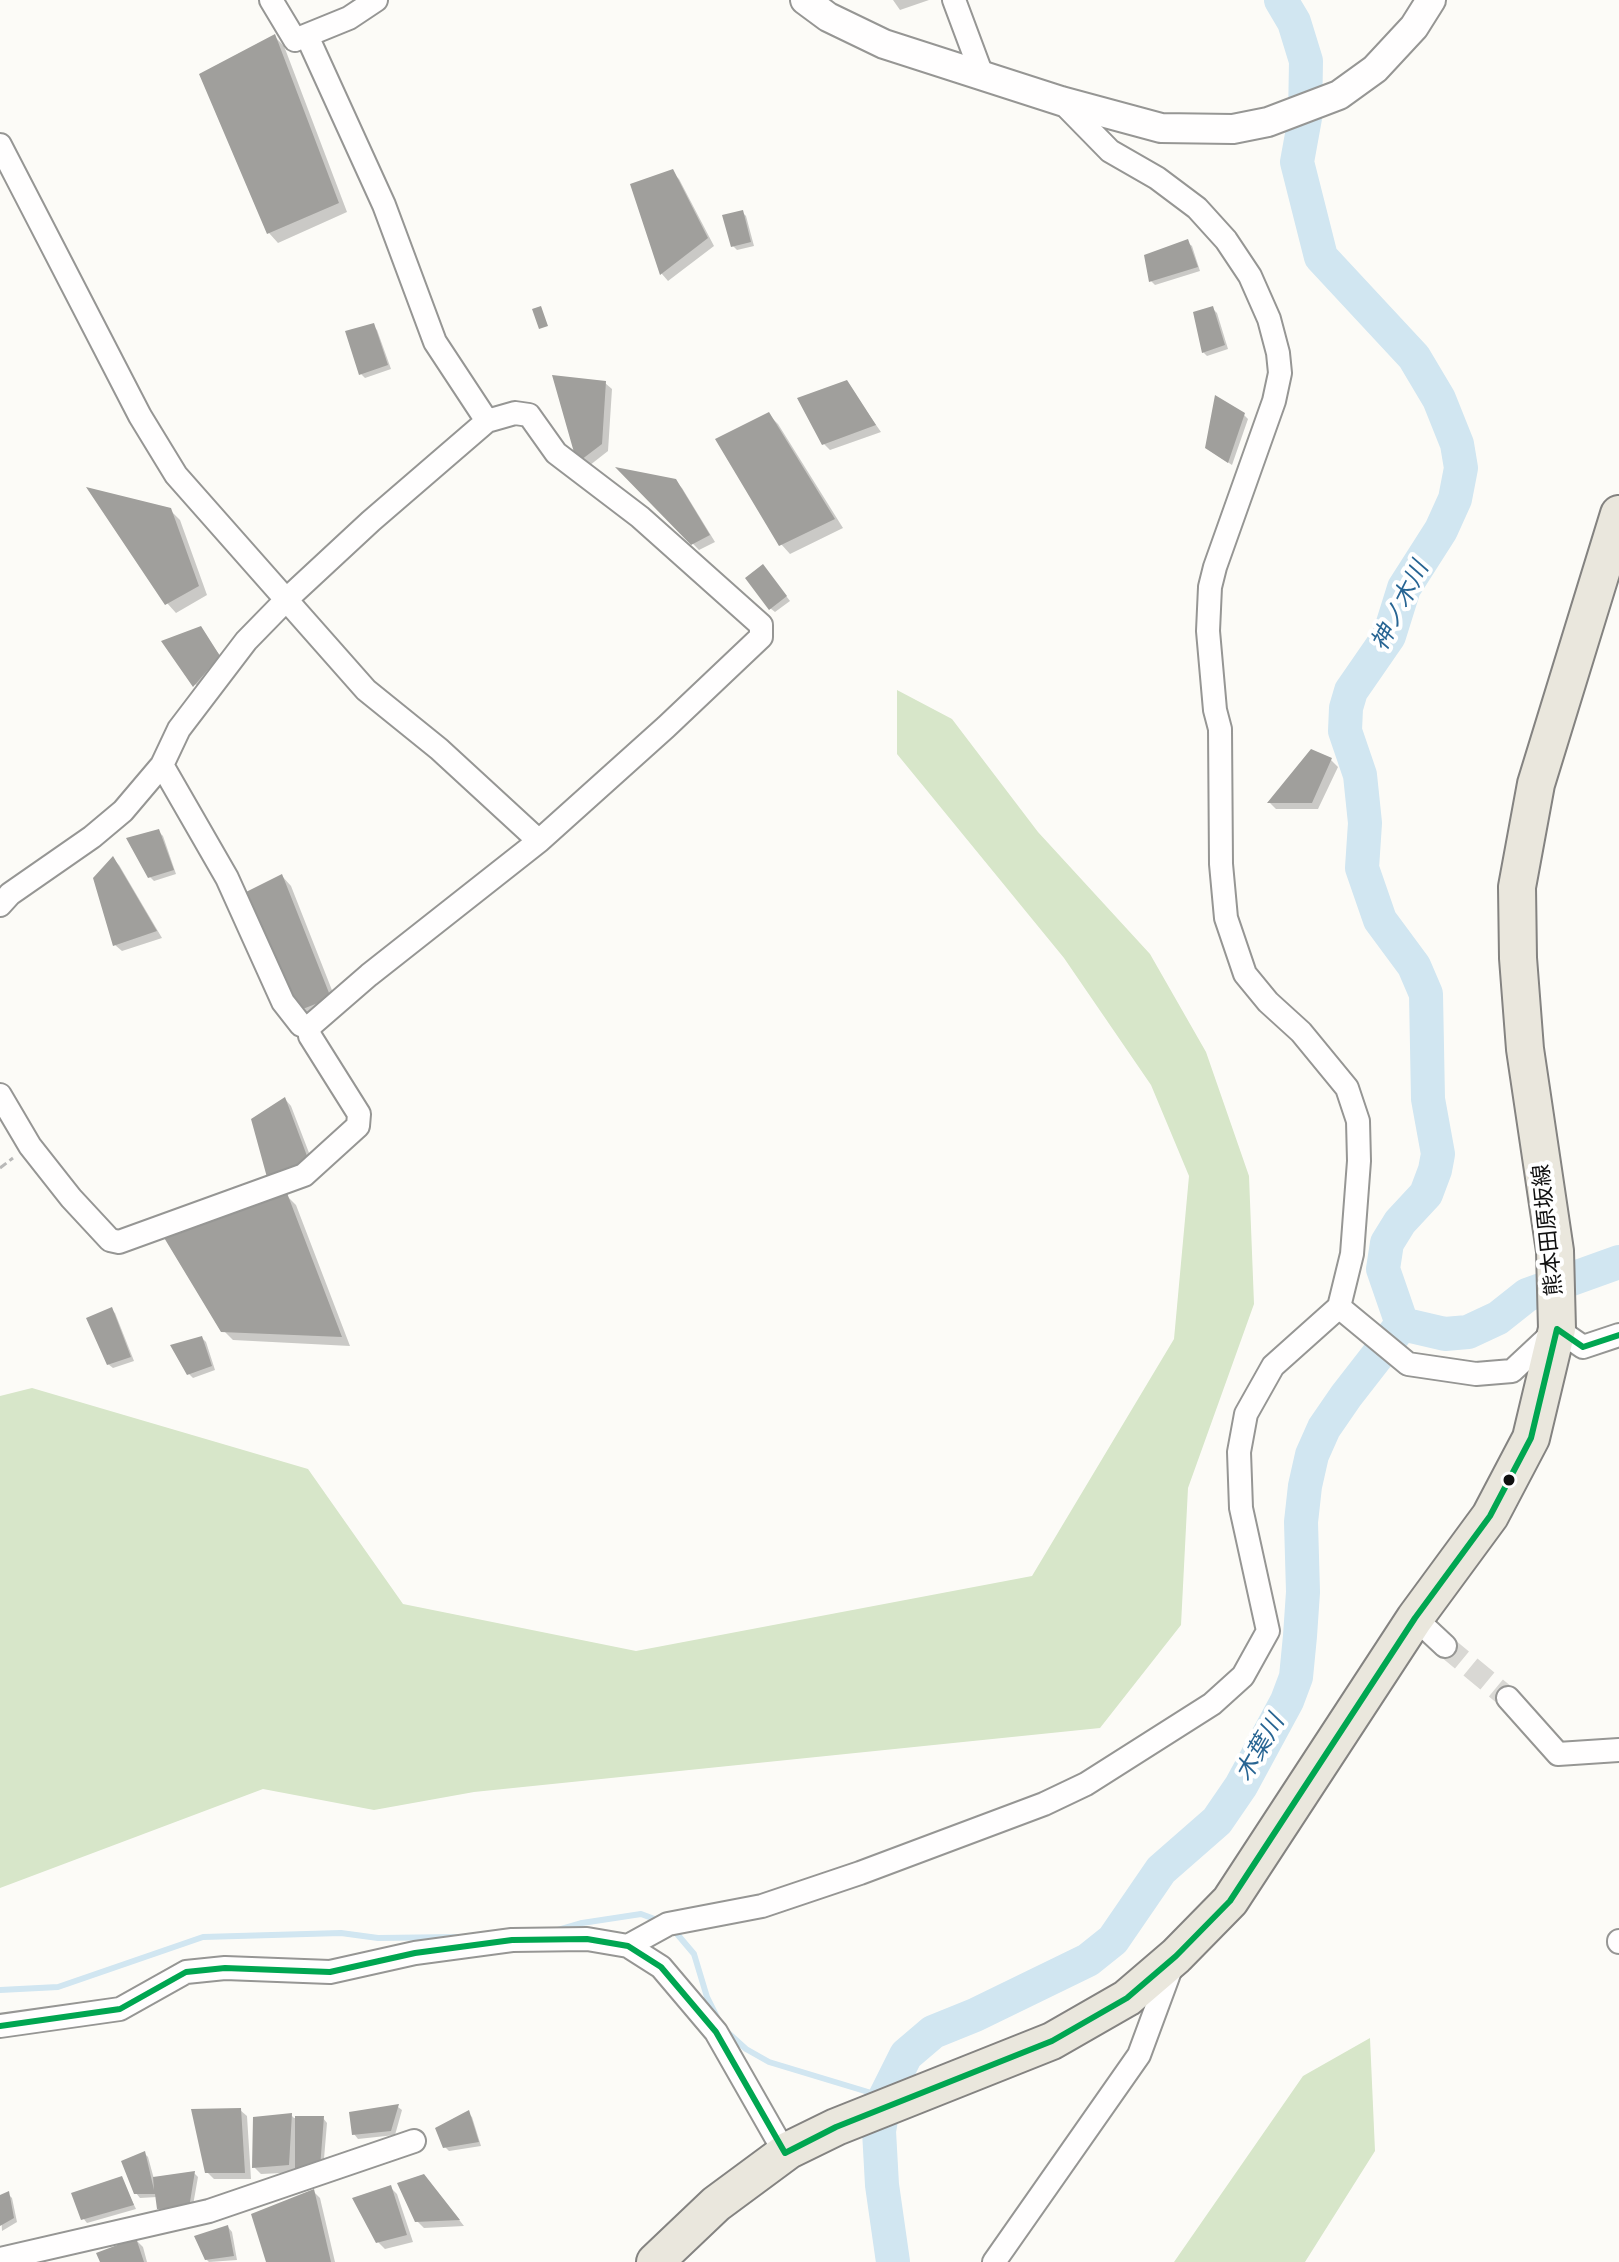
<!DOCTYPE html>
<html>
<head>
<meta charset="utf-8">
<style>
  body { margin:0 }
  canvas { display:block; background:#fcfbf7 }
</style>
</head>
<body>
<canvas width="1619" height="2262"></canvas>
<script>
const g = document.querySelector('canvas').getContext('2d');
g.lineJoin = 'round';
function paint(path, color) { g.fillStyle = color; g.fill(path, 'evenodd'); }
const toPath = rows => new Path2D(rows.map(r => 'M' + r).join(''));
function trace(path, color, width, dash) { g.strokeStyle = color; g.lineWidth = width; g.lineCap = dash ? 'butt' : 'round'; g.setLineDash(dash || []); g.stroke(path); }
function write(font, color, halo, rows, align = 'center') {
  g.font = font + ' "Crimson Pro","Noto Sans JP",serif'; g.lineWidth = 8; g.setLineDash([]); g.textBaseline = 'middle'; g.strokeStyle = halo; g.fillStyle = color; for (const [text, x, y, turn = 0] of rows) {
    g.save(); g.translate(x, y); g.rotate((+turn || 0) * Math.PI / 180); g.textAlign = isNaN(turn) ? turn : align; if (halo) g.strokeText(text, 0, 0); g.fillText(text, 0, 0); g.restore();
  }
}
paint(toPath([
  [897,690,952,719,1038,832,1150,954,1206,1052,1249,1176,1254,1304,1188,1488,1181,1625,1100,1728,474,1792,374,1810,263,1789,0,1888,0,1396,32,1388,308,1469,403,1604,636,1651,1032,1576,1174,1339,1189,1176,1151,1085,1064,958,897,754],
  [1370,2038,1375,2151,1305,2262,1174,2262,1303,2076]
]), '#d7e6c9');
paint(toPath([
  [893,0,929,0,900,10],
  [275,37,284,46,347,212,278,243,269,233,202,75],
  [672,172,679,179,714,246,668,281,662,274,633,186],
  [742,212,746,216,754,246,737,250,733,246],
  [1187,242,1192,246,1200,271,1155,285,1151,281],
  [1212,308,1217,313,1228,349,1207,356,1203,352],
  [373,326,377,330,391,369,365,378,361,374],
  [846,382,881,432,830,450,823,443],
  [605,383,612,389,608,451,585,469,578,462],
  [768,414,778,424,843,528,790,554,781,544],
  [1244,415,1248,419,1232,465,1211,451],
  [621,470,675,481,682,488,715,542,699,550],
  [170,510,180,520,207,595,176,613,167,603],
  [767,571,790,601,775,612,770,608],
  [200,628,226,664,201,692,164,642],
  [1331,760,1338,767,1318,809,1276,809,1270,803],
  [159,832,163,836,176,874,154,881,150,877],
  [113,859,119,865,162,938,122,951,115,945],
  [282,876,291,886,339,1008,306,1020,297,1011],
  [285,1099,291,1106,316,1171,277,1187],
  [287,1196,296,1205,350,1346,233,1340,223,1330],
  [111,1309,115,1313,134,1361,113,1368,108,1364],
  [202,1338,206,1342,215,1370,193,1378,189,1374],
  [398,2107,402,2110,395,2135,358,2139,354,2134,352,2114],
  [240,2110,247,2116,251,2179,214,2179,207,2172],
  [468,2113,472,2117,481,2146,449,2151,445,2147],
  [291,2115,294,2118,323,2118,327,2123,323,2171,261,2174,254,2167],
  [144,2153,148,2157,154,2179,194,2173,198,2177,192,2211,163,2212,159,2208,157,2197,140,2198,136,2193],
  [121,2178,136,2209,87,2223,83,2218],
  [431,2184,464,2226,424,2228,417,2221],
  [390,2187,397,2194,413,2242,385,2249,378,2242],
  [313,2191,320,2198,335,2262,268,2262],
  [8,2194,12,2198,17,2222,2,2231,0,2197],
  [228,2227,232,2232,237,2260,209,2262,206,2259],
  [136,2240,143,2247,147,2262,103,2262]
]), '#0003');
trace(toPath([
  [672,1928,694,1954,707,1997,719,2021],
  [558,1930,582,1923,641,1914,660,1921],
  [0,1990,58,1987,203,1937,341,1933,378,1938,459,1937],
  [725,2030,746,2049,769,2062,878,2095]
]), '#d1e6f1', 6);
trace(toPath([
  [1281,0,1294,22,1306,61,1305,118,1297,162,1321,257,1414,357,1439,399,1457,444,1461,468,1455,499,1441,530,1404,588,1389,636,1351,691,1346,708,1345,731,1360,775,1365,823,1362,868,1380,920,1414,966,1426,994,1428,1099,1438,1154,1435,1170,1426,1194,1400,1222,1387,1243,1383,1269,1402,1324],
  [893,2262,882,2185,879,2131,885,2097,906,2055,933,2032,975,2015,1088,1960,1113,1940,1161,1870,1217,1821,1241,1786,1287,1701,1296,1677,1300,1636,1303,1592,1301,1522,1305,1486,1312,1455,1324,1428,1346,1396,1402,1324,1445,1334,1468,1332,1498,1318,1527,1295,1619,1262]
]), '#d1e6f1', 34);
paint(toPath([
  [275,34,339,203,267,234,199,74],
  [673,169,708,238,660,275,630,184],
  [743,210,751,242,731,247,722,215],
  [1188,239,1198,267,1149,282,1144,255],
  [541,306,548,326,539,329,532,309],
  [1213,306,1225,345,1202,353,1193,312],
  [374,323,388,365,359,375,345,331],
  [552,375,606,381,602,444,577,463],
  [847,380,876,425,822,445,797,398],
  [1215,395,1245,413,1228,463,1205,448],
  [769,412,835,519,779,546,715,439],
  [615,467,676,479,710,535,691,545],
  [86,487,171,508,199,586,165,605],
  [763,564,787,596,769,610,745,578],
  [201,626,220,656,193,687,161,641],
  [1311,749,1332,758,1312,803,1267,803],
  [159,829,174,870,148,878,126,838],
  [113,856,157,931,113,946,93,878],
  [282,874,331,998,295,1012,240,895],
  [285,1097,310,1164,268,1181,251,1119],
  [287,1193,342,1337,221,1332,163,1236],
  [112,1307,131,1357,107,1365,86,1318],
  [202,1336,212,1366,187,1375,170,1345],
  [399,2104,391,2131,352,2135,349,2112],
  [241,2108,245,2173,205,2173,191,2109],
  [469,2110,479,2142,443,2148,435,2128],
  [292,2113,289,2165,252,2168,253,2117],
  [295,2116,324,2116,320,2168,295,2172],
  [145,2151,154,2190,153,2177,195,2171,189,2208,157,2209,155,2194,134,2194,121,2161],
  [424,2174,460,2220,415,2222,397,2183],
  [122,2176,134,2205,81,2220,71,2193],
  [391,2185,407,2235,376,2243,352,2198],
  [314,2189,331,2262,266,2262,251,2214],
  [9,2191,14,2218,0,2226,0,2195],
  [228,2225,234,2256,205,2260,194,2236],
  [136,2238,144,2262,100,2262,96,2253]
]), '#a09f9c');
trace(toPath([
  [1445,1646,1508,1698]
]), '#d9d8d4', 22, [22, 11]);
const minor = toPath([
  [271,0,295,40,349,18,376,0],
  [954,0,982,75],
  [307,36,384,205,435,342,487,421],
  [0,145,140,416,176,475,366,690,439,749,539,841],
  [0,905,10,894,92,837,123,811,162,765,179,729,246,641,288,598,371,521,487,421,515,413,529,415,556,453,640,517,761,625,761,637,666,727,539,841,369,975,309,1027],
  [0,1095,30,1146,71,1198,110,1240,119,1242,304,1175,358,1126,359,1114,310,1036,309,1027,301,1025,283,1002,227,878,162,765],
  [1339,1307,1408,1364,1476,1374,1512,1371,1557,1329,1583,1347,1619,1335],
  [1415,1618,1445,1646],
  [1508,1698,1558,1754,1619,1750],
  [1619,1941,1619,1942],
  [628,1946,668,1924,762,1906,860,1873,1044,1804,1086,1784,1212,1704,1243,1676,1268,1631,1241,1508,1239,1452,1246,1414,1273,1366,1339,1307,1352,1254,1359,1161,1358,1121,1347,1088,1301,1032,1268,1002,1245,974,1226,918,1221,864,1220,729,1215,710,1208,631,1210,587,1215,567,1274,401,1280,373,1278,353,1269,319,1250,276,1226,240,1197,208,1157,178,1110,151,1062,102],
  [0,2026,120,2009,186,1972,225,1968,330,1972,415,1953,512,1940,587,1939,628,1946,661,1967,716,2032,785,2153],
  [0,2259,209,2211,414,2141],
  [994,2262,1139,2055,1173,1963]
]);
const tertiary = toPath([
  [805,0,828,17,884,44,1061,101,1161,128,1233,129,1268,122,1339,95,1375,69,1414,27,1431,0]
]);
const primary = toPath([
  [655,2262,716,2204,789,2150,836,2127,1052,2041,1127,1998,1176,1956,1230,1901,1415,1618,1490,1516,1531,1438,1557,1329,1555,1251,1525,1049,1518,958,1517,887,1536,784,1619,514]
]);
trace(minor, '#969694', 26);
trace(tertiary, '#969694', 32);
trace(primary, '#848381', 40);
trace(toPath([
  [0,1168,13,1158]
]), '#b9b9b8', 3, [8, 4]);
trace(minor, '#fffefe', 22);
trace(tertiary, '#fffefe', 28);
trace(primary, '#eae7dd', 36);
trace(toPath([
  [0,2026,120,2009,186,1972,225,1968,330,1972,415,1953,512,1940,587,1939,628,1946,661,1967,716,2032,785,2153,836,2127,1052,2041,1127,1998,1176,1956,1230,1901,1415,1618,1490,1516,1531,1438,1557,1329,1583,1347,1619,1335]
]), '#00a651', 6);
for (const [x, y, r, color] of [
  [1509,1480,7,"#101010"]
]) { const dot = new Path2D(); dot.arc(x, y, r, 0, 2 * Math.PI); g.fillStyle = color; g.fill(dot); trace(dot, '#fff', 3); }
write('22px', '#101010', '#fff', [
  ["熊本田原坂線",1548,1230,-96]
]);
write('italic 24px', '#286593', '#fff', [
  ["神ノ木川",1400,606,-63],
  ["木葉川",1260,1748,-60]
]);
</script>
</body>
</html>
